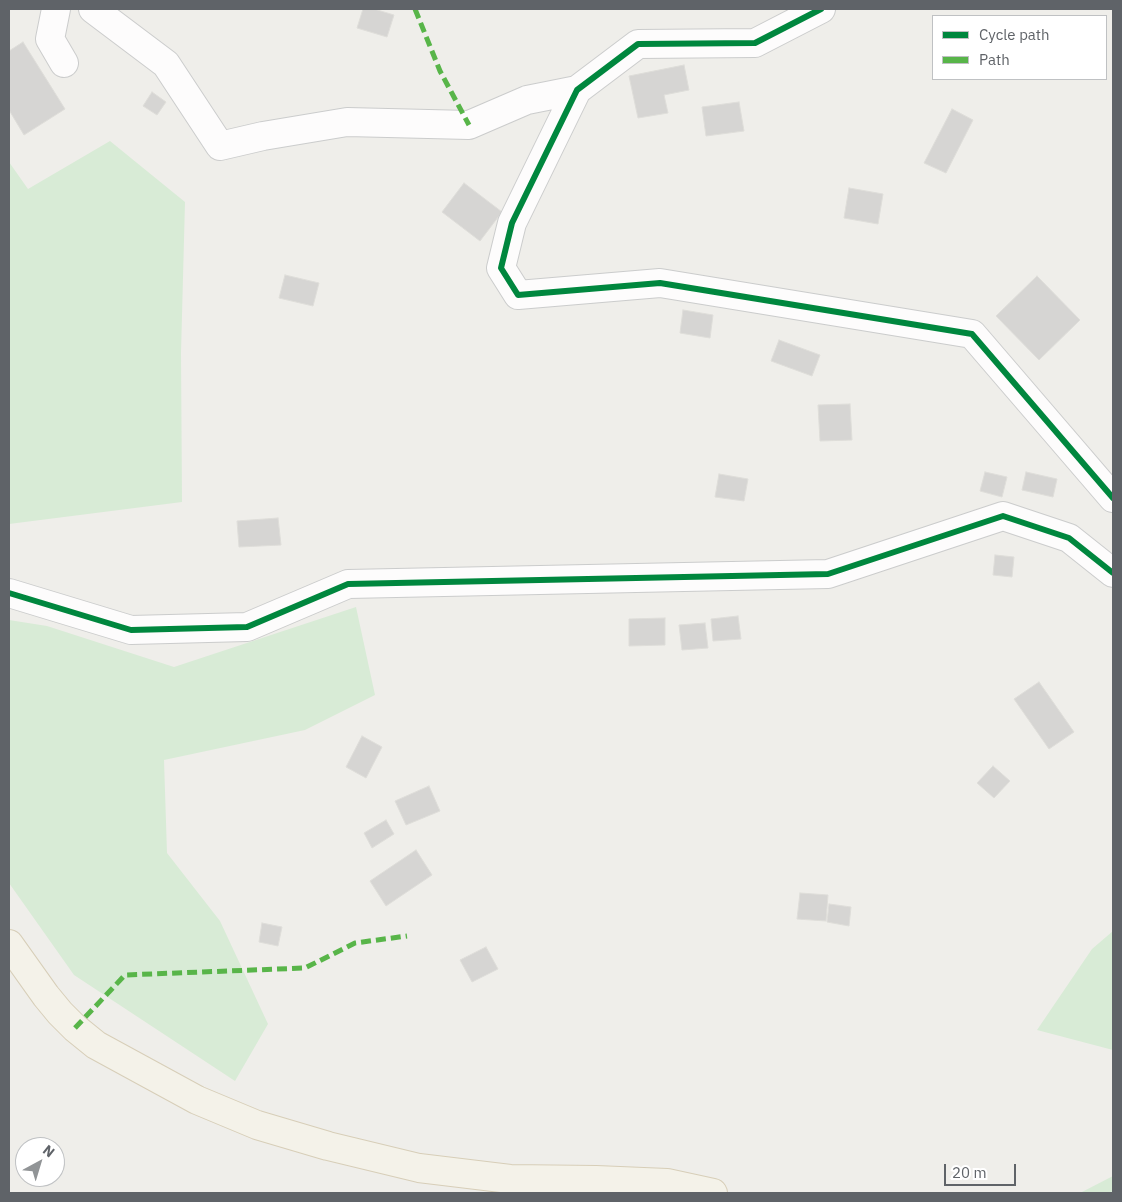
<!DOCTYPE html>
<html>
<head>
<meta charset="utf-8">
<style>
  body { margin:0 }
  #map { position:relative; width:1122px; height:1202px; overflow:hidden; background:#efeeea; font-family:"IBM Plex Sans",sans-serif }
  canvas { display:block }
  .frame { position:absolute; inset:0; border:10px solid #5f6368; pointer-events:none }
  .legend { position:absolute; left:932px; top:15px; width:175px; height:65px; box-sizing:border-box; background:#fff; border:1px solid #bfc1c3; margin:0; padding:6px 9px; list-style:none; font-size:15px; color:#5f6368 }
  .legend li { display:flex; align-items:center; gap:10px; height:25px }
  .legend b { width:25px; border:1px solid #bfc1c3 }
  .north { position:absolute; left:15px; top:1137px; width:50px; height:50px; box-sizing:border-box; background:#fff; border:1px solid #bfc1c3; border-radius:50%; rotate:39deg; font-size:14px; font-weight:700; line-height:20px; text-align:center; color:#5f6368 }
  .north::after { content:''; display:block; margin:auto; width:18px; height:22px; background:#919496; clip-path:polygon(50% 0,100% 100%,50% 72%,0 100%) }
  .scale { position:absolute; left:944px; top:1164px; width:72px; height:22px; box-sizing:border-box; border:2px solid #5f6368; border-top:0; padding-left:6px; font-size:15px; line-height:18px; white-space:nowrap; color:#5f6368; -webkit-text-stroke:4px #fff; paint-order:stroke }
</style>
</head>
<body>
<div id="map">
<canvas width="1122" height="1202"></canvas>
<div class="frame"></div>
<ul class="legend">
<li><b style="height:6px;background:#00873e"></b>Cycle path</li>
<li><b style="height:6px;background:#58b549"></b>Path</li>
</ul>
<div class="north">N</div>
<div class="scale">20 m</div>
</div>
<script>
const g = document.querySelector('canvas').getContext('2d');
g.lineJoin = 'round';
function paint(path, color) { g.fillStyle = color; g.fill(path, 'evenodd'); }
const toPath = rows => new Path2D(rows.map(r => 'M' + r).join(''));
function trace(path, color, width, dash) { g.strokeStyle = color; g.lineWidth = width; g.lineCap = dash ? 'butt' : 'round'; g.setLineDash(dash || []); g.stroke(path); }
paint(toPath([
  [110,141,185,202,181,353,182,502,9,524,9,162,28,189],
  [356,607,375,695,305,730,164,760,167,853,220,921,268,1024,235,1081,74,975,9,883,9,620,47,626,174,667],
  [1113,931,1113,1050,1037,1030,1092,949],
  [1113,1176,1113,1193,1080,1193]
]), '#d8ebd6');
const building = toPath([
  [363,9,374,9,394,15,387,37,357,28,363,9],
  [23,42,65,109,24,135,9,110,9,51,23,42],
  [684,65,689,90,664,95,668,113,638,118,629,76,684,65],
  [152,92,166,102,157,115,143,106,152,92],
  [739,102,744,131,706,136,702,107,739,102],
  [952,109,973,120,946,173,924,163,952,109],
  [464,183,502,212,480,241,442,212,464,183],
  [849,188,883,194,878,224,844,218,849,188],
  [285,275,319,283,313,306,279,298,285,275],
  [1037,276,1080,320,1039,360,996,316,1037,276],
  [683,310,713,315,710,338,680,333,683,310],
  [779,340,820,355,812,376,771,361,779,340],
  [850,404,852,440,820,441,818,405,850,404],
  [985,472,1007,477,1002,497,980,491,985,472],
  [1026,472,1057,479,1053,497,1022,490,1026,472],
  [719,474,748,479,744,501,715,497,719,474],
  [278,518,281,545,239,547,237,521,278,518],
  [995,555,1014,557,1012,577,993,575,995,555],
  [738,616,741,639,713,641,711,619,738,616],
  [665,618,665,645,629,646,629,619,665,618],
  [705,623,708,648,682,650,679,625,705,623],
  [1039,682,1074,732,1049,749,1014,699,1039,682],
  [362,736,382,747,366,778,346,767,362,736],
  [993,766,1010,781,994,798,977,783,993,766],
  [429,786,440,811,406,825,395,801,429,786],
  [386,820,394,834,372,848,364,833,386,820],
  [416,850,432,875,386,906,370,881,416,850],
  [800,893,828,895,826,921,797,919,800,893],
  [829,904,851,907,849,926,827,922,829,904],
  [262,923,282,927,278,946,259,942,262,923],
  [486,947,498,969,472,982,460,960,486,947]
]);
paint(building, '#d6d5d3');
trace(building, '#deddd9', 1);
const minor = toPath([
  [56,9,50,39,64,63],
  [93,9,166,64,220,146,263,136,347,122,469,125,527,100,577,90],
  [821,9,755,43,638,44,577,90,512,223,501,268,518,295,660,283,972,334,1113,498],
  [9,593,131,630,247,627,348,584,828,574,1003,516,1069,538,1113,573]
]);
const major = toPath([
  [9,944,46,996,60,1013,75,1028,96,1045,197,1100,257,1125,328,1146,419,1168,510,1179,596,1180,667,1183,713,1193]
]);
trace(minor, '#cbcccc', 30);
trace(major, '#d7ceb8', 30);
trace(minor, '#fdfcfc', 28);
trace(major, '#f4f2e9', 28);
trace(toPath([
  [415,9,440,71,469,125],
  [75,1028,125,975,305,968,355,943,407,936]
]), '#58b549', 5, [10, 5]);
trace(toPath([
  [821,9,755,43,638,44,577,90,512,223,501,268,518,295,660,283,972,334,1113,498],
  [9,593,131,630,247,627,348,584,828,574,1003,516,1069,538,1113,573]
]), '#00873e', 6);
</script>
</body>
</html>
